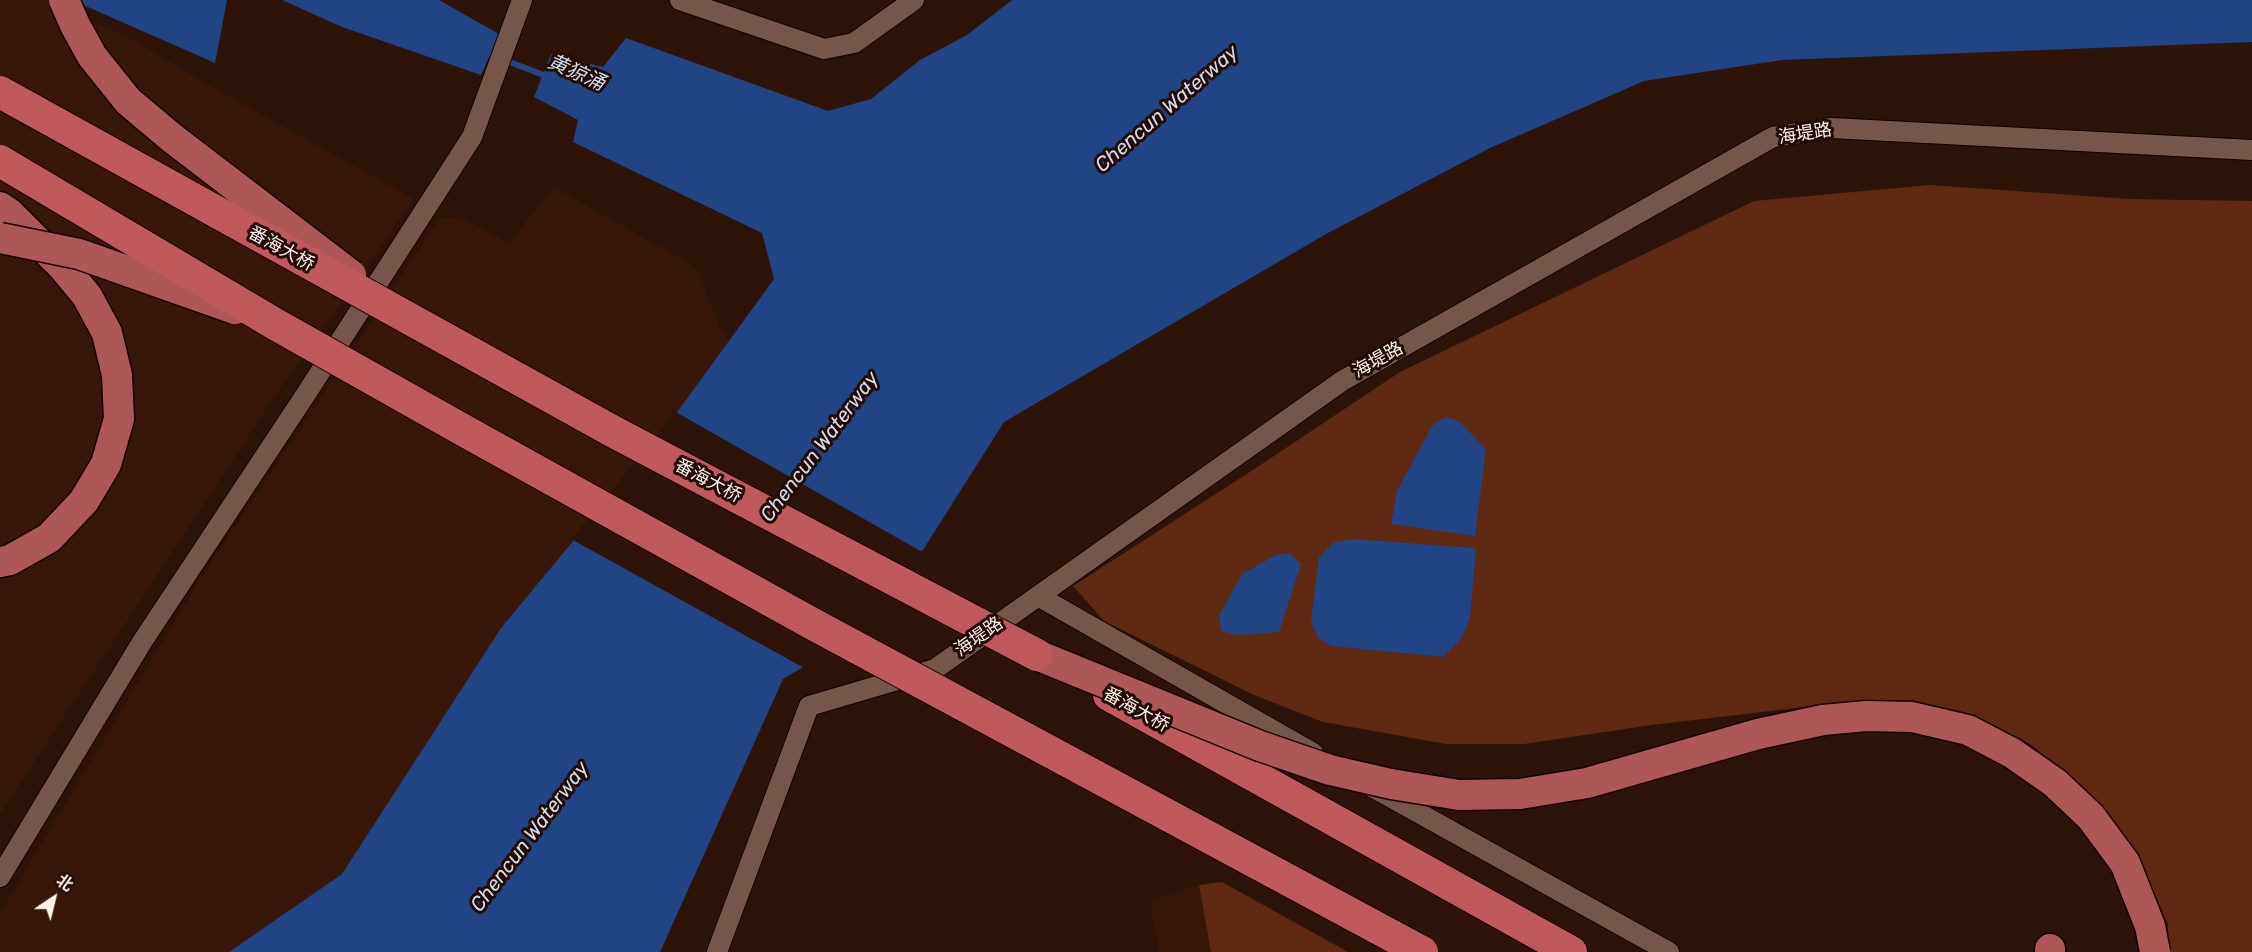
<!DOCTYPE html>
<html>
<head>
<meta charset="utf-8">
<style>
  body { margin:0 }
  #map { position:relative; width:2252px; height:952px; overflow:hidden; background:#2e1408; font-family:Rubik,"Noto Sans SC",sans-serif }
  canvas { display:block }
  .north { position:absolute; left:24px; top:868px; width:60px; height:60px; -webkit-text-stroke:4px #240b02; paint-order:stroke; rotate:35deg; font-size:16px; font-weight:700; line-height:24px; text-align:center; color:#fdf1ec }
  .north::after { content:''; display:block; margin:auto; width:21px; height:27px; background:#fdf1ec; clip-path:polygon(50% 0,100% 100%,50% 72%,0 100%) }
</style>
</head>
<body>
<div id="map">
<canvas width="2252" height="952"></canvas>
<div class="north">北</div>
</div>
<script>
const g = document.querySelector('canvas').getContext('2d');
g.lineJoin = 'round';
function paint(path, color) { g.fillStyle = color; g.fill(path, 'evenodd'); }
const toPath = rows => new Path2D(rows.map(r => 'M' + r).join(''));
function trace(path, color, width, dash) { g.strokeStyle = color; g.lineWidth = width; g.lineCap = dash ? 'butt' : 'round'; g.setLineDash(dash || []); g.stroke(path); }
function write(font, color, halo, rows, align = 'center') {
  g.font = font + ' Rubik,"Noto Sans SC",sans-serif'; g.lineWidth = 6; g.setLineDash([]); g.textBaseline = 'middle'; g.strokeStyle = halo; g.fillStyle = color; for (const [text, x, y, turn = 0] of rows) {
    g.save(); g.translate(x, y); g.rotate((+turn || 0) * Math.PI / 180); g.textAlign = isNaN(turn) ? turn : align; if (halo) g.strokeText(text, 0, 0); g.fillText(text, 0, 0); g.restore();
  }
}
paint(toPath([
  [0,0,43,0,132,39,207,84,414,199,275,396,0,814],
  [554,187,697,268,719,326,729,340,656,441,501,628,342,874,229,952,0,952,0,914,193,591,440,218,461,217,509,243],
  [1222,882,1348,952,1159,952,1150,901,1199,885]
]), '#381708');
paint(toPath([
  [1930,185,2129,199,2252,201,2252,952,2168,952,2168,924,2132,847,2088,791,2029,743,1961,715,1907,703,1837,703,1652,725,1524,744,1446,744,1323,722,1254,695,1104,621,1073,586,1259,466,1400,372,1754,201],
  [1222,882,1348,952,1211,952,1199,885]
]), '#5e2910');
paint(toPath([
  [72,0,227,0,215,63],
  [282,0,439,0,499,34,481,75,342,27],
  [1012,0,2252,0,2252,42,1782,60,1644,81,1490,148,1326,234,1004,422,876,624,783,679,660,952,229,952,342,874,501,628,656,441,774,279,762,233,573,142,578,120,534,97,551,54,603,67,626,38,828,111,871,99,920,60,967,35],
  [1445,417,1459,421,1486,449,1475,536,1391,524,1397,491,1432,426],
  [1352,539,1476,548,1470,618,1461,639,1443,657,1332,646,1318,638,1311,622,1319,557,1333,543],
  [1290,553,1301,564,1279,632,1237,635,1221,631,1219,616,1242,574,1276,555]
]), '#214484');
paint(toPath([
  [674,411,924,553,878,626,806,669,571,539,654,439]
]), '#2e1408');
trace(toPath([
  [483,52,549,77]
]), '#214484', 6);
const minor = toPath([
  [680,0,824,49,854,43,914,0],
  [1038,596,1313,753],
  [1372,787,1669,952],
  [0,877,142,642,306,394,472,137,522,0],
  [717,952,809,706,935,669,1342,381,1773,137,1831,128,2252,150]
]);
const primary = toPath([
  [0,207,10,214,63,267,87,296,107,333,117,375,119,419,106,464,84,501,49,538,10,560,0,562],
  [2050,952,2050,949]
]);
const trunk = toPath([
  [1109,695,1571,952]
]);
trace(minor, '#150100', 22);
trace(primary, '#150100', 33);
trace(trunk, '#150100', 34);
trace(minor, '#765649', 20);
trace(primary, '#ae5856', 30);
trace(trunk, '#c0595a', 32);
const primaryBridge = toPath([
  [64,0,75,25,92,56,128,101,172,138,351,275],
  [0,238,79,254,235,309],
  [1037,655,1260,746,1330,770,1391,784,1459,795,1520,794,1587,783,1758,734,1823,720,1866,716,1912,717,1968,730,2012,753,2055,783,2091,817,2125,863,2150,926,2155,952]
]);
const trunkBridge = toPath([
  [0,92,614,432,1037,655],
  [0,161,275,324,463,430,811,623,1422,952]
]);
trace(primaryBridge, '#150100', 33, []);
trace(trunkBridge, '#150100', 34, []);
trace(primaryBridge, '#ae5856', 30);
trace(trunkBridge, '#c0595a', 32);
write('18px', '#fdf1ec', '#240b02', [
  ["海堤路",1805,134,-9],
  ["番海大桥",281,249,29],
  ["海堤路",1378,360,-29],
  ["番海大桥",708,481,28],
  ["海堤路",979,637,-35],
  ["番海大桥",1136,710,29]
]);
write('italic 20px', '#d1ddf0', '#240b02', [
  ["黄猄涌",576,73,24],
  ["Chencun Waterway",1167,109,-41],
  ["Chencun Waterway",820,447,-53],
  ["Chencun Waterway",530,837,-53]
]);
</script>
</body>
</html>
